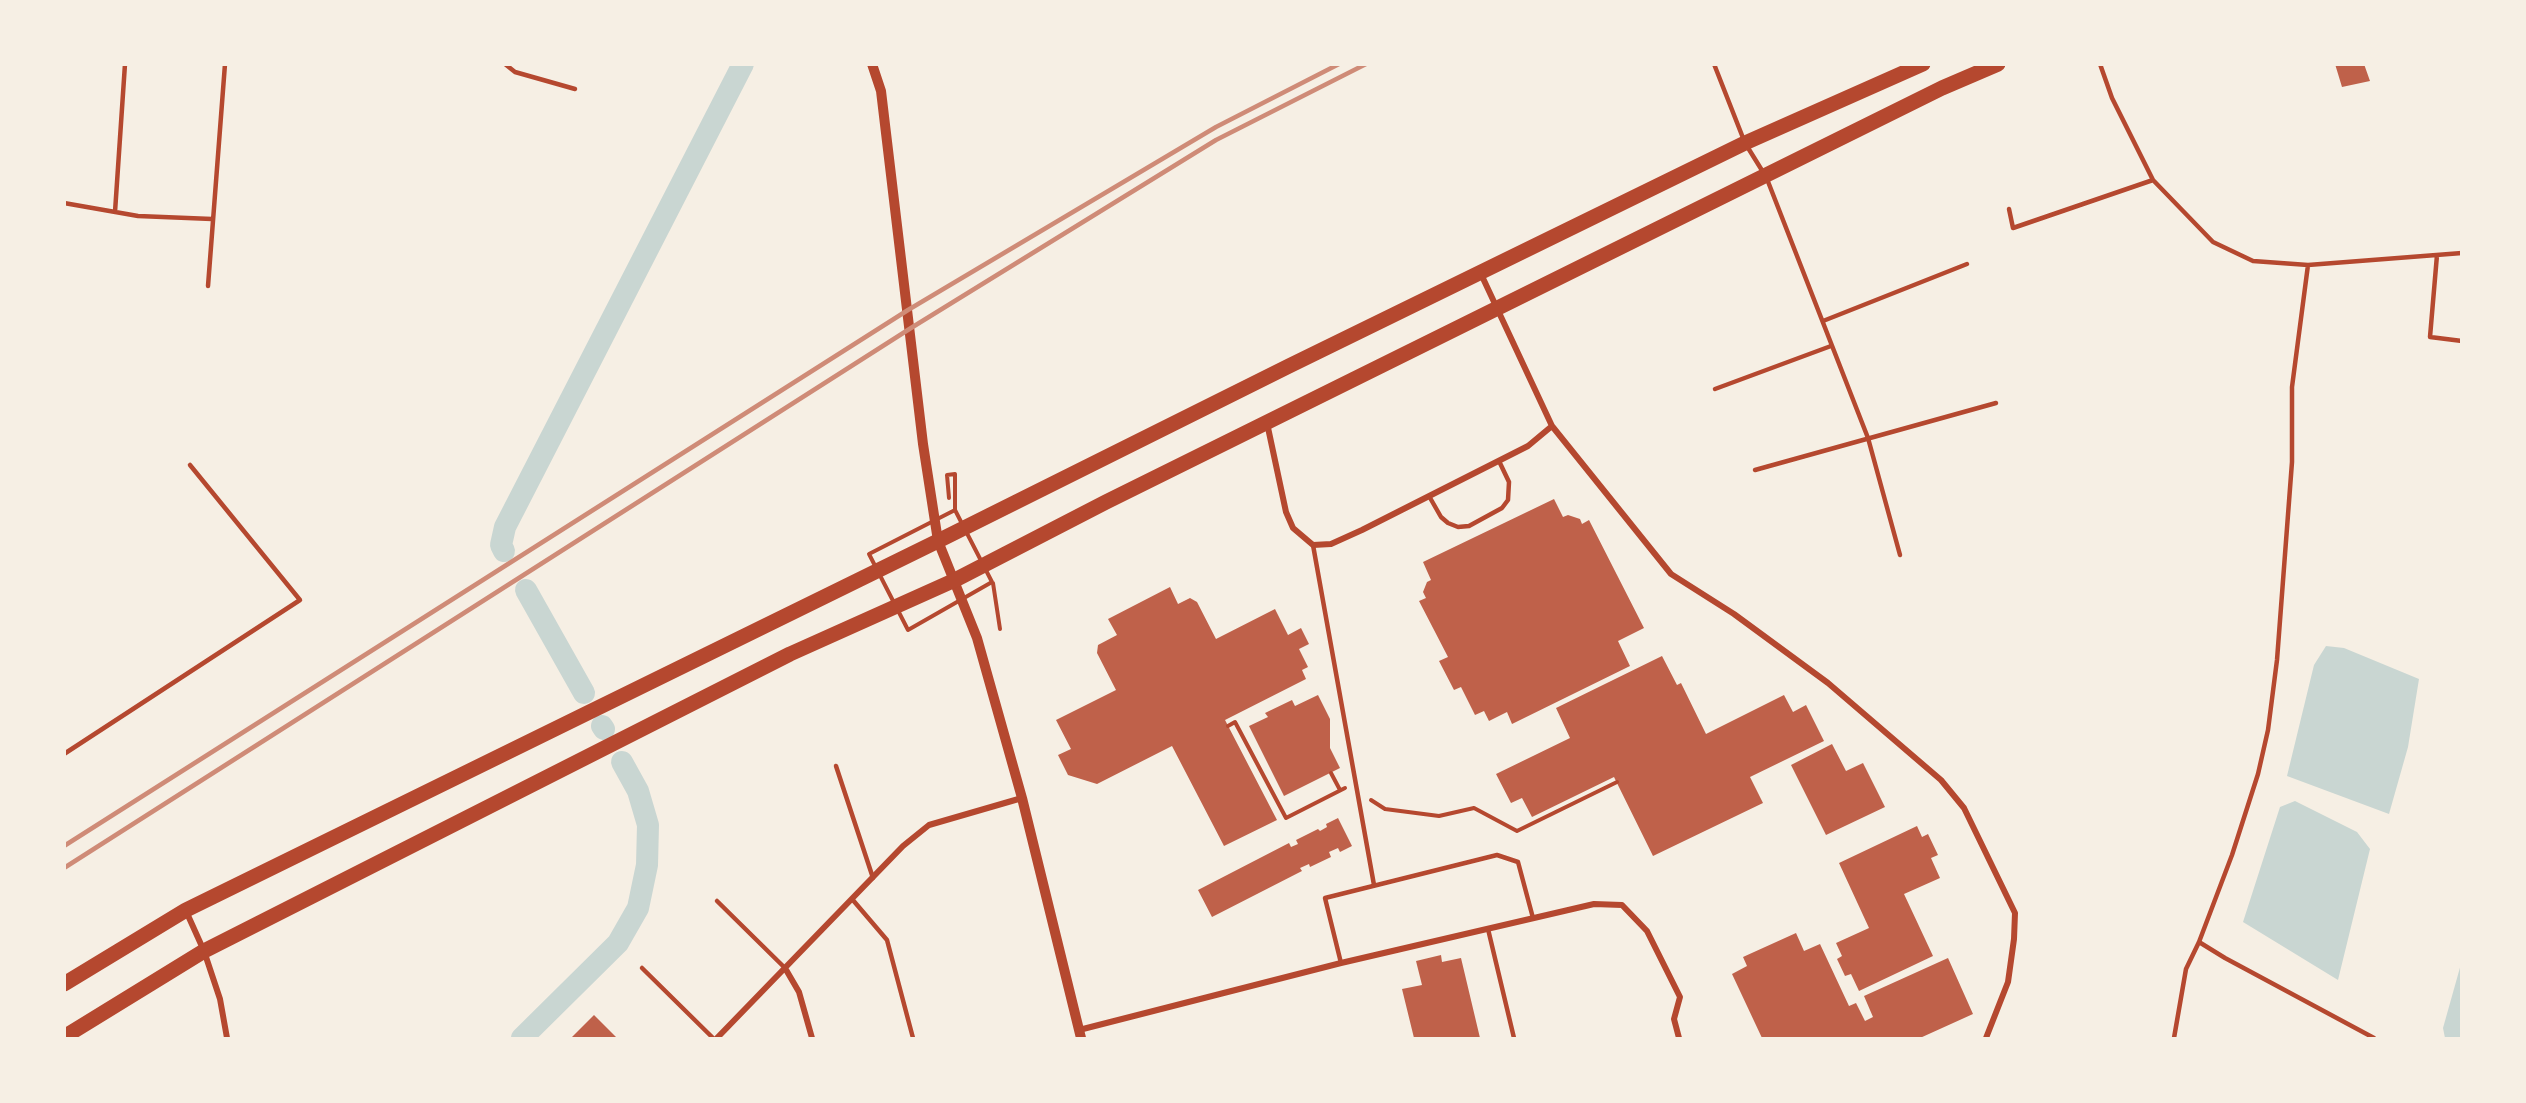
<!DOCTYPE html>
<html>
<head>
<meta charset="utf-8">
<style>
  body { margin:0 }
  #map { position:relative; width:2526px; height:1103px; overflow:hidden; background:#f6efe4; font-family:"Roboto Condensed",sans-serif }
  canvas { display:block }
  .frame { position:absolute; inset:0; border:66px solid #f6efe4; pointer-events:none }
</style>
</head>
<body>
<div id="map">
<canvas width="2526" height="1103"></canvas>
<div class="frame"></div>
</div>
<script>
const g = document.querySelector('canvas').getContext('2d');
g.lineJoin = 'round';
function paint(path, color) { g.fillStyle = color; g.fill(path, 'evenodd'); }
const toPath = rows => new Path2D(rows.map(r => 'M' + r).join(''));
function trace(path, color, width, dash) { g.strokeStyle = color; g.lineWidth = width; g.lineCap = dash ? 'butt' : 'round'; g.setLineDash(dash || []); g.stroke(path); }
paint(toPath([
  [2326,646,2344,648,2419,679,2408,747,2389,814,2287,776,2314,665],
  [2295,801,2357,832,2370,849,2338,980,2243,922,2280,807],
  [2461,964,2461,1038,2445,1038,2443,1028]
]), '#c9d6d2');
trace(toPath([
  [504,551,501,545,505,527,743,64],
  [526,590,584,693],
  [602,726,604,729],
  [522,1038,618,943,638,908,647,865,648,825,638,791,622,762]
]), '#c9d6d2', 22);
paint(toPath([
  [2335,64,2364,64,2370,81,2342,87],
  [1554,499,1563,517,1568,515,1580,519,1582,524,1589,520,1644,628,1618,641,1630,666,1512,724,1507,712,1489,721,1484,711,1475,715,1461,687,1454,690,1439,661,1448,657,1419,601,1426,598,1423,592,1427,582,1431,580,1423,562],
  [1170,587,1178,604,1190,598,1197,602,1216,639,1275,609,1288,635,1301,628,1309,644,1299,649,1308,667,1302,670,1306,679,1225,720,1277,820,1224,846,1172,746,1097,784,1068,775,1058,755,1071,749,1056,720,1116,690,1097,653,1098,645,1117,635,1108,619],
  [1662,656,1677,685,1681,683,1706,734,1784,695,1793,712,1806,705,1824,741,1750,777,1763,803,1653,856,1614,777,1532,817,1522,798,1511,803,1496,774,1570,738,1556,708],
  [1318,695,1330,719,1330,748,1340,768,1284,796,1249,726,1268,717,1265,713,1292,700,1295,706],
  [1832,744,1846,771,1863,763,1885,807,1826,835,1791,765],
  [1338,818,1352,846,1340,852,1338,848,1329,852,1331,857,1310,867,1309,864,1300,868,1302,871,1212,917,1198,890,1289,843,1291,847,1298,844,1296,840,1318,829,1320,831,1327,827,1326,824],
  [1917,826,1922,837,1928,834,1938,855,1931,858,1940,878,1904,894,1933,956,1859,991,1851,974,1845,976,1837,959,1842,956,1836,943,1869,928,1839,863],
  [1796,933,1804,951,1820,944,1849,1006,1856,1003,1865,1021,1873,1017,1864,996,1948,958,1973,1014,1920,1038,1762,1038,1732,974,1747,966,1743,957],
  [1441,955,1442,962,1461,958,1480,1038,1414,1038,1402,989,1422,985,1416,961],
  [594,1015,617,1038,571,1038]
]), '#bf614a');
trace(toPath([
  [949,498,947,475,955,474,955,510],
  [955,510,992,582,908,630,869,554,955,510],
  [993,583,1000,629],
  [1228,726,1235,722,1286,818,1345,788],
  [1331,773,1340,790],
  [1371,800,1385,809,1439,816,1474,808,1517,831,1617,782]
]), '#b5482f', 4);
trace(toPath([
  [505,64,515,72,575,89],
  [1714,64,1745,143,1763,172],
  [2100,64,2112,98,2153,180,2213,242,2253,261,2308,265,2462,253],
  [1767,179,1868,438,1900,555],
  [64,203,138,216,212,219],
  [2009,209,2013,228,2153,180],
  [115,212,125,64],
  [2437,255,2430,337,2462,341],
  [208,286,225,64],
  [1823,321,1967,264],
  [1715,389,1831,346],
  [1755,470,1996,403],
  [1429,496,1441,517,1448,523,1458,527,1469,526,1502,508,1508,500,1509,482,1499,461],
  [1313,545,1374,885],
  [64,754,300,600,190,465],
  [836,766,873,878],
  [852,899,887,940,913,1038],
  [717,901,785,968],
  [1488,929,1514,1038],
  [2199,942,2225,958,2374,1038],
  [1341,963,1325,898,1497,855,1518,862,1533,918],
  [642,968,713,1038],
  [2174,1038,2186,969,2199,942,2232,855,2258,774,2268,730,2277,660,2292,462,2292,387,2308,265]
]), '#b5482f', 4.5);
trace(toPath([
  [1481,274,1552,426,1671,574,1734,614,1828,683,1941,780,1964,808,2015,913,2014,939,2008,982,1986,1038],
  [1267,423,1286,512,1293,528,1313,545,1331,544,1362,530,1528,446,1552,426],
  [186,911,204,951,220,999,227,1038],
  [785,968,799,992,812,1038],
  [1079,1030,1341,963,1594,904,1622,905,1647,931,1680,997,1674,1019,1679,1038],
  [717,1038,903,846,929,825,1022,798]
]), '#b5482f', 6);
trace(toPath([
  [872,64,881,91,923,444,938,541,977,638,1022,798,1081,1038]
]), '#b5482f', 10);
trace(toPath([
  [64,984,186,910,938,541,1289,366,1745,143,1923,64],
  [64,1037,204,951,790,654,955,580,1106,502,1942,88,1998,64]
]), '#b5482f', 15);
trace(toPath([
  [64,846,908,310,1216,127,1339,64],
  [64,868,911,328,1216,140,1366,64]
]), '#cf8b77', 4.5);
</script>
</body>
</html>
